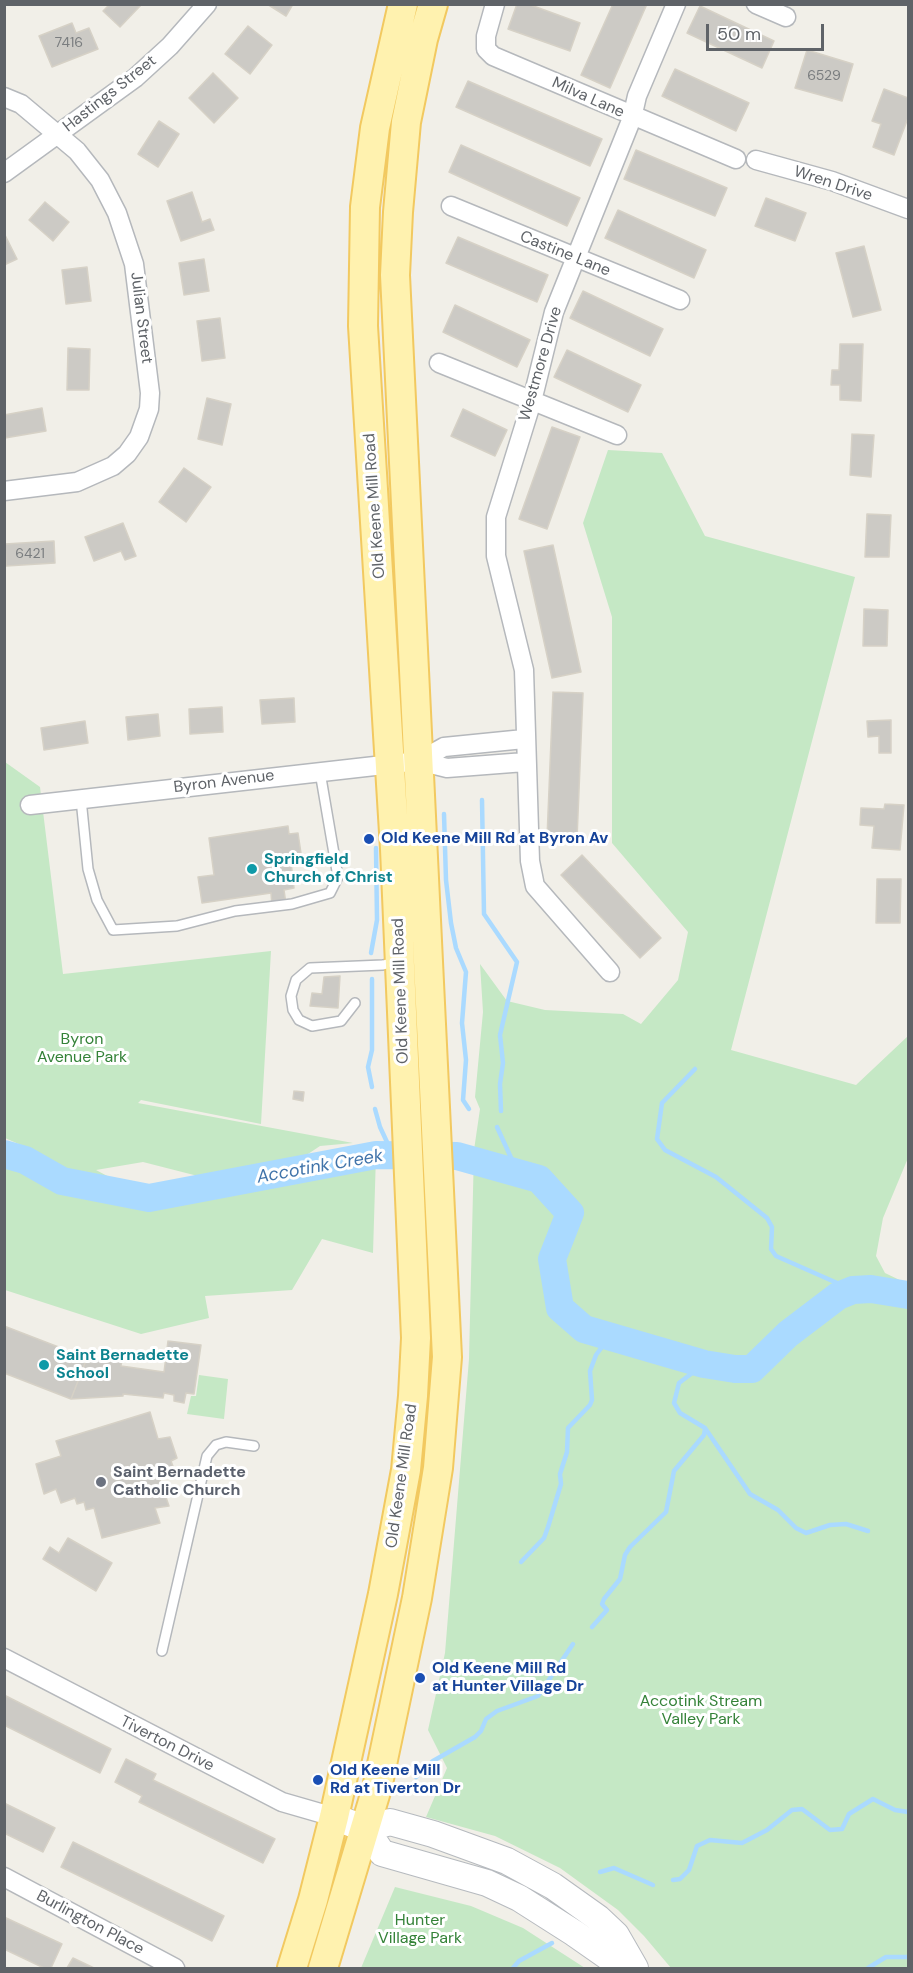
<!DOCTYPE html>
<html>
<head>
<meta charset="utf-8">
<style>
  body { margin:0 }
  #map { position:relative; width:913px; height:1973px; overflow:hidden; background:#f1efe8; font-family:"DM Sans",sans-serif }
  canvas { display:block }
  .frame { position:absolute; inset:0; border:6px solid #5f6368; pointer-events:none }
  .scale { position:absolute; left:706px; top:24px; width:118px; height:27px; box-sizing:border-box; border:3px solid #5f6368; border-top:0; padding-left:8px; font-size:18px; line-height:21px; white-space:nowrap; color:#5f6368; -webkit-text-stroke:4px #fff; paint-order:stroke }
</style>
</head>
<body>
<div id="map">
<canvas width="913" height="1973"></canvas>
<div class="frame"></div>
<div class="scale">50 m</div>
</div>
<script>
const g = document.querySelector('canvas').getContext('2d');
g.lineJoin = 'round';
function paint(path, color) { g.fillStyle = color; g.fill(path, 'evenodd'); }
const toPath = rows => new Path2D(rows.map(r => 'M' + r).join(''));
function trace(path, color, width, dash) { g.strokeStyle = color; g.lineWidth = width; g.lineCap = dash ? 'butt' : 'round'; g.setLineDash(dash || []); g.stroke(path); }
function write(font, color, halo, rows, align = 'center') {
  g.font = font + ' "DM Sans",sans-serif'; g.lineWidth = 6; g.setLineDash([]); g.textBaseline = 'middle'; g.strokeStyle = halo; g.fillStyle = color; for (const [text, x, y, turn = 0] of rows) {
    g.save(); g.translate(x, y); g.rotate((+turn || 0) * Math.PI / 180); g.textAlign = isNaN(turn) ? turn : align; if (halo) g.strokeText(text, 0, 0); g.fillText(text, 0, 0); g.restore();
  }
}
paint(toPath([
  [608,450,662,453,705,536,855,577,731,1050,856,1085,908,1036,908,1158,883,1218,876,1256,885,1273,908,1284,908,1968,671,1968,644,1936,618,1910,560,1868,495,1836,426,1817,447,1768,428,1730,445,1653,469,1359,474,1150,480,1109,475,1097,483,1012,480,964,507,1001,545,1010,623,1014,641,1024,678,980,688,932,612,843,612,617,583,523],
  [5,762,40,787,63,974,271,951,261,1124,141,1100,138,1103,353,1143,320,1146,287,1168,376,1155,373,1253,322,1239,292,1290,205,1296,209,1318,141,1334,5,1290,5,1144,30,1149,5,1138],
  [143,1162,237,1186,149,1198,96,1170],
  [199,1375,228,1379,224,1419,187,1414,191,1396,196,1396],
  [395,1887,471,1906,523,1928,585,1968,361,1968]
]), '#c5e8c5');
trace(toPath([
  [482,800,484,914,517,962,500,1035,503,1063,500,1084,501,1111],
  [444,814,446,880,451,923,456,948,466,972,462,1023,466,1060,463,1100,469,1109],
  [371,953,377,920,376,848],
  [695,1069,662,1103,657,1139,665,1150,716,1177,767,1218,772,1227,771,1249,776,1256,853,1290],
  [372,1087,368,1067,372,1050,372,979],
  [375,1109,380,1127,393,1155],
  [497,1127,518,1173],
  [704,1364,679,1383,674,1403,680,1413,705,1428,750,1494,778,1510,796,1528,806,1533,830,1525,846,1524,868,1531],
  [521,1562,544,1538,548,1527,561,1484,560,1474,567,1452,568,1428,590,1405,592,1400,590,1371,596,1355,610,1336],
  [592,1627,607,1610,602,1604,604,1599,620,1579,625,1555,630,1547,666,1512,674,1471,704,1435,705,1429],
  [416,1777,433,1761,475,1737,481,1731,486,1719,497,1711,538,1696,573,1644],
  [600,1872,614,1868,653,1885],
  [673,1880,680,1879,689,1870,697,1846,710,1840,742,1843,767,1830,792,1810,802,1809,830,1830,842,1829,849,1814,873,1799,895,1810,908,1812],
  [513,1968,519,1961,552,1943],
  [868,1968,886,1957,908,1957]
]), '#aadaff', 4.5);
trace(toPath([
  [4,1154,25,1160,62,1181,149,1198,376,1155,457,1156,539,1179,570,1213,552,1259,560,1308,584,1329,704,1364,735,1369,752,1369,788,1334,838,1296,853,1290,871,1289,908,1295]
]), '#aadaff', 28);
const building = toPath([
  [110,4,142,4,120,27,103,11,110,4],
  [267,4,293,4,286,16,267,4],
  [517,4,528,4,580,23,570,51,508,29,517,4],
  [613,4,647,4,610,88,581,75,613,4],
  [700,6,774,41,762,68,687,33,700,6],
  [72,23,76,33,89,28,98,49,52,67,39,36,72,23],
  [248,26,272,45,250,74,225,54,248,26],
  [807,50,853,64,842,101,795,88,807,50],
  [675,69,749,103,736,131,662,96,675,69],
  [213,73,238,98,214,123,189,98,213,73],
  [468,81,602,139,590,166,456,107,468,81],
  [884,89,908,98,908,118,894,155,873,147,881,124,872,121,884,89],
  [159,121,179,134,158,167,138,154,159,121],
  [461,145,580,198,567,226,449,172,461,145],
  [636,150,727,188,715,216,624,179,636,150],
  [192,192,202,222,210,219,214,230,181,241,167,201,192,192],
  [766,198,806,213,795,241,755,226,766,198],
  [45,202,69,222,53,241,29,220,45,202],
  [618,210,706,250,694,278,605,238,618,210],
  [4,233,17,259,4,265,4,233],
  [458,237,548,275,537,302,446,263,458,237],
  [864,246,881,310,853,317,836,253,864,246],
  [204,259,209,291,184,295,179,263,204,259],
  [87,267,91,301,66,304,62,270,87,267],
  [583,291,663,329,650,356,570,318,583,291],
  [455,305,530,340,517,367,443,332,455,305],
  [220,318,225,358,202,361,197,321,220,318],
  [840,344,863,344,861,401,840,400,840,385,831,385,832,370,839,370,840,344],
  [68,348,90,349,89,390,67,390,68,348],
  [567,350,641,385,628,412,554,377,567,350],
  [207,398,231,404,222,445,198,439,207,398],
  [42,408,46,431,5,438,4,415,42,408],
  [463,409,507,430,495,456,451,436,463,409],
  [552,427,580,437,547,529,519,519,552,427],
  [852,434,874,435,871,477,850,475,852,434],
  [184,468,211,487,186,522,159,502,184,468],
  [867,514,891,515,889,557,865,557,867,514],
  [123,523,136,556,125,560,121,551,94,561,85,537,123,523],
  [54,541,55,563,6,566,5,544,54,541],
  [553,545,581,672,552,678,524,551,553,545],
  [864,609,888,610,887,646,863,646,864,609],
  [553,692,583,693,577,839,547,838,553,692],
  [294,698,295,722,262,724,260,700,294,698],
  [222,707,223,732,190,734,189,709,222,707],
  [158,714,160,736,128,740,126,717,158,714],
  [891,720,891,753,879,753,879,736,868,737,867,721,891,720],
  [85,721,88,743,44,750,41,728,85,721],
  [885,804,904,805,900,850,872,848,874,826,860,825,861,808,884,809,885,804],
  [288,826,289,834,298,833,302,860,291,862,294,888,284,890,286,904,272,906,271,893,202,903,198,877,214,875,209,838,288,826],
  [582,855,661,938,640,958,561,875,582,855],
  [877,879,901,879,900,923,876,923,877,879],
  [340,976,338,1008,310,1006,312,993,322,994,324,977,340,976],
  [294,1091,304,1092,303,1101,293,1099,294,1091],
  [4,1326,87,1358,71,1399,4,1373,4,1326],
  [168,1341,201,1345,194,1394,186,1393,184,1403,174,1401,174,1395,164,1393,163,1398,123,1394,123,1396,71,1399,87,1358,122,1360,121,1366,164,1372,168,1341],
  [150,1412,158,1439,170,1437,177,1458,171,1461,174,1469,158,1474,169,1506,155,1508,160,1523,102,1538,94,1508,86,1510,84,1502,77,1504,75,1498,61,1503,56,1489,44,1494,36,1464,61,1456,56,1441,150,1412],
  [68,1538,112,1563,96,1591,43,1559,50,1547,59,1553,68,1538],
  [4,1695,111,1749,100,1773,4,1725,4,1695],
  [126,1759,156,1774,153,1780,275,1839,263,1863,139,1802,142,1796,115,1782,126,1759],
  [4,1803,55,1828,43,1852,4,1833,4,1803],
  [73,1842,224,1916,212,1941,61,1867,73,1842],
  [4,1917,62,1944,51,1968,44,1968,4,1949,4,1917],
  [73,1958,94,1968,67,1968,73,1958]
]);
paint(building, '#cccac5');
trace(building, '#d6d1c6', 1.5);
const lane = toPath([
  [81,799,88,869,97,900,113,930,177,926,235,911,292,904,330,893,338,877,320,772],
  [355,1003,341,1021,312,1026,299,1020,293,1010,291,996,296,980,310,968,383,965,395,962],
  [162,1651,207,1456,216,1445,226,1442,254,1446]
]);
const street = toPath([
  [495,4,486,36,486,49,493,56,736,159],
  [756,4,786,17],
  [4,97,21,104,77,151,100,180,117,213,134,264,150,393,149,409,139,437,127,454,113,466,77,482,4,491],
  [756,160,832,181,908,209],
  [4,173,135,78,170,46,207,4],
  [451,206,680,300],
  [439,363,617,435],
  [419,761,447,768,525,762],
  [30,805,419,761,444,747,524,739],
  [610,972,535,886,530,861,524,670,496,556,496,517,532,401,554,312,632,118,637,96,676,4],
  [4,1658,282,1802,334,1817],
  [4,1877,175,1968]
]);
const secondary = toPath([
  [334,1817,366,1829,382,1853,487,1883,519,1898,574,1933,624,1968],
  [366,1829,390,1822,433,1834,507,1861,553,1886,598,1918,616,1935,635,1968]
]);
const primary = toPath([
  [292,1968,313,1900,334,1817,383,1594,406,1470,413,1396,416,1338,395,849,363,326,365,207,375,128,403,4],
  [323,1968,377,1788,417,1598,438,1468,447,1357,395,275,398,212,406,122,423,39,433,4]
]);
trace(lane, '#b5b8bc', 12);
trace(street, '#b5b8bc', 21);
trace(secondary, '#b6babf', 28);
trace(primary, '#f2c960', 32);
trace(lane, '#fff', 9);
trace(street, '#fff', 18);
trace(secondary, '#fff', 26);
trace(primary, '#fff2af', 28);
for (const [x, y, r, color] of [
  [369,839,6,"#1a4fb4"],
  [252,869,6,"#0f9aa8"],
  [44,1365,6,"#0f9aa8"],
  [101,1482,6,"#6b7280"],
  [420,1678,6,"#1a4fb4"],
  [318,1780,6,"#1a4fb4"]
]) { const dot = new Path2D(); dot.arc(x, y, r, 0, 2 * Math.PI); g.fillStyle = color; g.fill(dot); trace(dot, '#fff', 2); }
write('14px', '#7a7d7f', null, [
  ["7416",69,43],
  ["6529",824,76],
  ["6421",30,554]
]);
write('16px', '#5f6368', '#fff', [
  ["Hastings Street",110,94,-38],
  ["Milva Lane",588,98,24],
  ["Wren Drive",833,184,18],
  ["Castine Lane",565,254,22],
  ["Julian Street",141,318,83],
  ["Westmore Drive",541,364,-74],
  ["Old Keene Mill Road",375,506,-94],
  ["Byron Avenue",224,782,-7],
  ["Old Keene Mill Road",401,991,-92],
  ["Old Keene Mill Road",402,1476,-82],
  ["Tiverton Drive",167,1744,27],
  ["Burlington Place",90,1923,28]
]);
write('bold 16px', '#164399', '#fff', [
  ["Old Keene Mill Rd at Byron Av",381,839],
  ["Old Keene Mill Rd",432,1669],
  ["at Hunter Village Dr",432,1687],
  ["Old Keene Mill",330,1771],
  ["Rd at Tiverton Dr",330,1789]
], 'left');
write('bold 16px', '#0d838f', '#fff', [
  ["Springfield",264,860],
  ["Church of Christ",264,878],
  ["Saint Bernadette",56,1356],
  ["School",56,1374]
], 'left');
write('16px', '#348238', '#fff', [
  ["Byron",82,1040],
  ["Avenue Park",82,1058],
  ["Accotink Stream",701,1702],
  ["Valley Park",701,1720],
  ["Hunter",420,1921],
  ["Village Park",420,1939]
]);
write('bold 16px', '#5b616d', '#fff', [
  ["Saint Bernadette",113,1473],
  ["Catholic Church",113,1491]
], 'left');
write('italic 18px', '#4174aa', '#fff', [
  ["Accotink Creek",320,1167,-10]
]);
</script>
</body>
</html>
